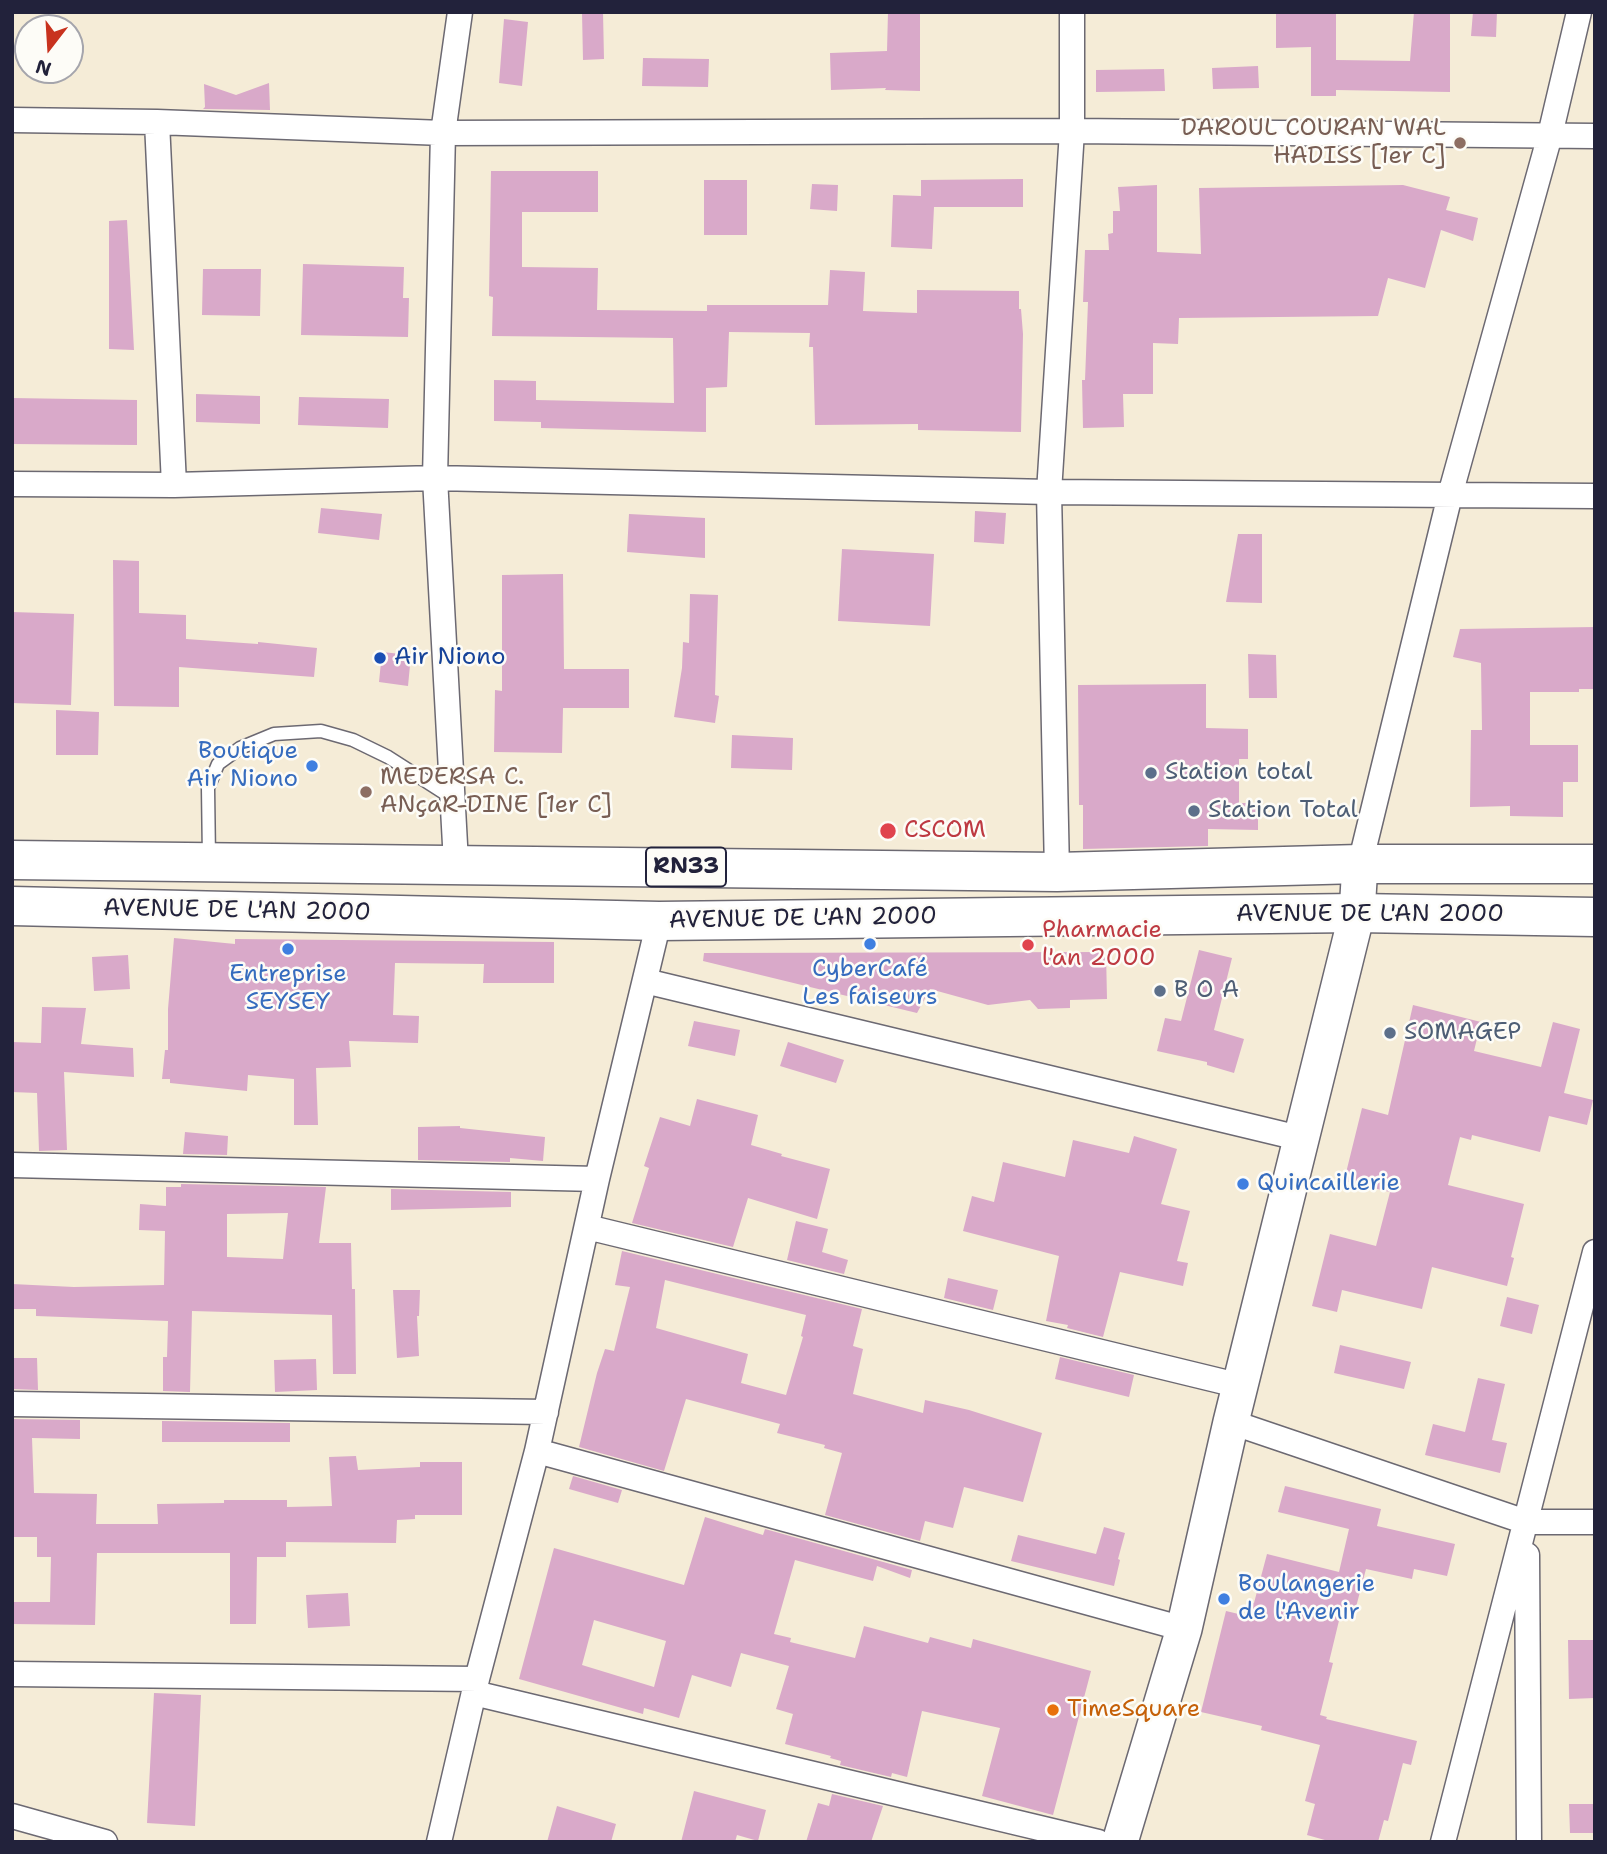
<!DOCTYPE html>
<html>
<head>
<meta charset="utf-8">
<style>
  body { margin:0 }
  #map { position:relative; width:1607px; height:1854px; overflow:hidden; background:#f5ecd7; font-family:"Shantell Sans",sans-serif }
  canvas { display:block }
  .frame { position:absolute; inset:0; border:14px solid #22223b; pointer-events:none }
  .north { position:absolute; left:14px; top:14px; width:70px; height:70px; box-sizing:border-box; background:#fdfcf7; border:2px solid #a5a5ac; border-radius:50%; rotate:197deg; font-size:19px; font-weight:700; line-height:28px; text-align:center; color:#22223b }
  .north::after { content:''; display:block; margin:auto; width:24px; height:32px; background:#c8321e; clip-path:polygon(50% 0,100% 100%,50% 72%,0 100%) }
</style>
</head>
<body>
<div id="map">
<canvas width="1607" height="1854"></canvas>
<div class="frame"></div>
<div class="north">N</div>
</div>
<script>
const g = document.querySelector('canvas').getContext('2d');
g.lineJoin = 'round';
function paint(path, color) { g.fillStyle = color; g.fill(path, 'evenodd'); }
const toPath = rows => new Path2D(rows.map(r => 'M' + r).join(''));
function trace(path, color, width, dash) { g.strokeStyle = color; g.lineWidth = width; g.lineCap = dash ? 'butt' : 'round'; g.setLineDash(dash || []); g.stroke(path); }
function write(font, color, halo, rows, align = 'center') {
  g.font = font + ' "Shantell Sans",sans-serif'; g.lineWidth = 5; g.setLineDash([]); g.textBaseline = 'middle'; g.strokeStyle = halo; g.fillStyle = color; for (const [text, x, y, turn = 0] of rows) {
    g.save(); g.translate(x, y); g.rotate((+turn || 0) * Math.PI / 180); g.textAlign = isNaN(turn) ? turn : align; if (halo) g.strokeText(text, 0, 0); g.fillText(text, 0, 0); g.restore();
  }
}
paint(toPath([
  [582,12,603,12,604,59,583,60],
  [888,12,920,12,920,91,885,90,886,88,831,90,830,53,887,51],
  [1276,12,1336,12,1336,60,1410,61,1414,12,1450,13,1450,92,1336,90,1336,96,1311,96,1311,47,1276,48],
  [1473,12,1497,12,1496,37,1471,36],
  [504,19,528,22,522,86,499,83],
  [643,58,709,59,708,87,642,86],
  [1258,66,1259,88,1213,89,1212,68],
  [1164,69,1165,91,1096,92,1096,70],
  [269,83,270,110,203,109,205,107,204,84,236,95],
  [491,171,598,171,598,212,522,212,522,267,598,268,597,310,707,311,707,305,828,305,830,270,865,272,863,311,917,313,917,290,1019,291,1019,309,1021,309,1023,334,1021,432,918,430,918,424,815,425,813,347,809,347,810,333,729,332,727,387,706,388,706,432,541,428,541,422,494,421,494,380,536,381,536,400,674,403,673,338,492,336,493,297,489,296],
  [1023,179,1023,207,934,207,932,249,891,247,893,195,921,196,921,180],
  [704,180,747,180,747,235,704,235],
  [812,184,838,185,837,211,810,209],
  [1157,185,1157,252,1201,254,1199,188,1403,185,1450,197,1446,210,1478,218,1473,241,1441,230,1425,288,1388,278,1378,316,1179,318,1178,344,1153,343,1153,394,1123,394,1124,427,1083,428,1082,380,1085,380,1088,302,1083,302,1085,250,1109,250,1108,234,1113,233,1113,211,1120,211,1118,187],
  [127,220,134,350,109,349,109,221],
  [303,264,404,267,403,298,409,298,408,337,301,335],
  [203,269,261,269,260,316,202,315],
  [196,394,260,396,260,424,196,422],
  [299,397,389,399,388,428,298,425],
  [12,398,137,400,137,445,12,444],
  [321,508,382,514,379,540,318,533],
  [975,511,1006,513,1004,544,974,542],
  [629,514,705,518,705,558,627,552],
  [1238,534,1262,534,1262,603,1226,602],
  [842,549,934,554,930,626,838,621],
  [113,560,139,561,139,613,186,615,186,639,258,644,258,642,317,648,314,677,179,667,179,707,114,706],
  [563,574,564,669,629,669,629,708,563,708,562,753,494,752,495,690,502,691,502,575],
  [690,594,718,595,715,695,719,696,715,723,674,717,682,668,683,642,689,643],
  [12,612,74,614,71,705,12,703],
  [1595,627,1595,689,1579,689,1579,692,1530,692,1530,745,1578,745,1578,782,1563,782,1563,817,1510,816,1510,806,1470,807,1471,730,1482,730,1481,663,1453,657,1460,629],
  [382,652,411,655,408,686,379,682],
  [1248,654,1276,655,1277,698,1249,698],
  [1206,684,1206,728,1248,729,1248,759,1239,759,1239,803,1258,803,1258,830,1208,829,1208,846,1083,849,1083,805,1079,805,1078,685],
  [56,710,99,712,98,755,56,755],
  [732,735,793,738,792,770,731,768],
  [174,938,235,944,235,939,554,942,554,983,483,983,484,964,395,963,393,1015,419,1016,418,1043,349,1041,351,1067,316,1068,318,1125,294,1125,294,1079,248,1075,247,1091,170,1083,170,1079,162,1079,165,1050,168,1050,168,1009],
  [1199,950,1232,958,1214,1030,1244,1039,1234,1073,1207,1065,1207,1062,1157,1051,1165,1018,1181,1021],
  [1106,952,1107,999,1070,1000,1070,1008,1038,1009,1030,1000,988,1005,930,989,917,1013,703,961,704,953],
  [128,955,130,989,94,991,92,957],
  [1413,1005,1481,1022,1474,1051,1541,1067,1553,1022,1580,1029,1564,1093,1593,1100,1587,1125,1549,1116,1540,1152,1472,1135,1471,1140,1460,1137,1448,1185,1524,1204,1511,1257,1514,1258,1507,1286,1432,1267,1422,1309,1342,1290,1337,1312,1312,1306,1330,1234,1376,1246,1390,1192,1344,1181,1362,1108,1388,1115],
  [42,1007,86,1008,81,1044,133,1048,134,1077,64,1072,67,1150,39,1151,37,1093,12,1092,12,1042,41,1043],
  [694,1021,740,1030,735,1056,688,1046],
  [788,1042,844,1060,836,1083,780,1066],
  [697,1099,758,1115,751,1145,782,1154,781,1156,830,1169,817,1219,748,1198,733,1247,632,1223,649,1168,644,1166,660,1117,690,1126],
  [460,1126,460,1128,545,1137,543,1161,510,1158,510,1162,418,1160,418,1127],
  [185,1132,228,1136,227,1155,183,1154],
  [1134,1136,1177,1149,1161,1204,1190,1211,1177,1261,1188,1263,1183,1286,1120,1272,1103,1337,1067,1328,1068,1325,1046,1321,1059,1256,963,1231,972,1196,994,1202,1003,1162,1065,1177,1073,1140,1129,1153],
  [181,1184,326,1187,319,1243,351,1243,352,1289,355,1289,356,1374,333,1374,332,1315,192,1311,190,1392,163,1391,163,1357,167,1357,168,1321,36,1316,36,1309,12,1309,12,1284,74,1287,164,1285,165,1231,139,1230,140,1204,166,1206,166,1187,181,1187],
  [288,1213,283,1259,227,1257,227,1214],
  [391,1189,511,1192,511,1207,391,1210],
  [796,1221,828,1229,822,1252,848,1260,844,1274,787,1260],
  [622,1251,862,1309,853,1346,863,1349,853,1394,923,1413,925,1400,969,1410,1042,1433,1023,1502,964,1487,953,1528,925,1521,920,1541,825,1515,842,1453,824,1448,825,1445,777,1433,780,1424,686,1399,664,1471,579,1447,597,1373,605,1349,614,1351,630,1287,615,1285],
  [665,1280,806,1315,801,1336,803,1337,786,1395,741,1383,748,1354,656,1328],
  [948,1278,998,1290,993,1310,944,1298],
  [393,1290,420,1290,419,1316,417,1316,419,1356,397,1358],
  [1507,1297,1539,1305,1532,1334,1500,1326],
  [1340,1345,1411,1362,1404,1389,1334,1373],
  [1060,1357,1134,1375,1129,1397,1055,1379],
  [12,1358,37,1358,38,1390,12,1389],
  [316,1359,317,1390,275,1392,274,1360],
  [1478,1378,1505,1384,1492,1440,1507,1443,1500,1473,1425,1455,1433,1424,1465,1432],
  [12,1419,80,1420,80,1439,32,1438,34,1493,97,1494,96,1524,158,1524,157,1504,224,1503,224,1500,287,1500,287,1507,332,1506,329,1457,356,1456,358,1470,420,1467,420,1462,462,1462,462,1515,415,1515,415,1519,397,1520,396,1543,286,1542,286,1557,257,1557,256,1624,230,1624,230,1553,97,1553,95,1625,12,1624,12,1602,50,1602,51,1557,37,1557,37,1537,12,1537],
  [162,1421,290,1423,290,1442,162,1442],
  [573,1476,622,1490,618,1503,569,1489],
  [1285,1486,1381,1509,1377,1526,1455,1544,1447,1576,1414,1569,1412,1579,1366,1569,1356,1607,1343,1604,1329,1662,1333,1663,1320,1715,1327,1717,1326,1719,1417,1741,1411,1765,1403,1763,1388,1821,1384,1820,1378,1842,1332,1842,1307,1835,1315,1804,1305,1801,1320,1745,1261,1730,1262,1726,1201,1712,1226,1611,1247,1616,1250,1602,1254,1603,1267,1554,1339,1572,1349,1529,1278,1512],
  [705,1517,763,1535,765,1529,912,1570,910,1578,877,1566,873,1581,795,1560,774,1634,791,1638,790,1642,855,1658,864,1626,928,1643,930,1637,971,1648,973,1639,1091,1671,1053,1815,982,1796,1000,1728,922,1711,907,1777,892,1773,891,1777,840,1765,841,1761,830,1758,831,1756,785,1744,793,1714,776,1709,789,1666,741,1653,731,1687,692,1675,679,1718,644,1708,643,1714,519,1679,554,1548,684,1585],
  [594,1620,666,1641,654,1687,582,1665],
  [1104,1527,1125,1533,1118,1559,1120,1560,1114,1586,1011,1561,1018,1535,1096,1554],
  [348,1593,350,1626,308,1628,306,1595],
  [1568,1640,1595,1640,1595,1698,1569,1699],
  [154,1693,201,1695,195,1826,147,1823],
  [694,1791,766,1810,758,1841,737,1835,735,1842,681,1842],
  [832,1794,883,1806,871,1842,806,1842,818,1803,829,1806],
  [1569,1804,1595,1804,1595,1833,1570,1833],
  [557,1806,616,1824,611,1842,547,1842]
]), '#d9a9c9');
const lane = toPath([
  [209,859,208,788,218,764,240,748,274,734,321,731,353,740,388,757,452,798]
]);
const street = toPath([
  [12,120,157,122,443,133,1072,131,1595,136],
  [157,122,174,485],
  [12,484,174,485,435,478,1049,492,1595,496],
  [456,863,435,478,443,133,460,12],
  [1360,864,1450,495,1550,135,1579,12],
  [1057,872,1049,492,1072,131,1072,12],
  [645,981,1303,1139],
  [12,1165,597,1179],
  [587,1227,1241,1386],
  [12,1404,546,1412],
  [1231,1422,1526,1522,1595,1522],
  [537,1451,1184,1629],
  [1527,1555,1529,1842],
  [12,1674,477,1679],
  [474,1693,1098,1842],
  [12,1816,105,1842],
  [439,1842,477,1679,537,1451,597,1179,659,921],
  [1443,1842,1595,1252]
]);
const secondary = toPath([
  [1120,1842,1184,1629,1231,1422,1357,913,1360,864]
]);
const primary = toPath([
  [12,860,1057,872,1360,864,1595,864],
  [12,906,659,921,1357,913,1595,917]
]);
trace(lane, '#6c6972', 15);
trace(street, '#6c6972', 27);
trace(secondary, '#6c6972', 38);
trace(primary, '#6c6972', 41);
trace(lane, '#fff', 12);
trace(street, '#fff', 24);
trace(secondary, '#fff', 35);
trace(primary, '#fff', 38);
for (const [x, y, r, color] of [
  [1460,143,7,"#8d6e63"],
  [380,658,7,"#1a4fb4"],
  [312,766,7,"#3f7fe0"],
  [1151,773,7,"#5c6f8a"],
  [366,792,7,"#8d6e63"],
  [1194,811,7,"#5c6f8a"],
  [888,831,9,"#e0444e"],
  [870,944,7,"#3f7fe0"],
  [1028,945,7,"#e0444e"],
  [288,949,7,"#3f7fe0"],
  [1160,991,7,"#5c6f8a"],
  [1390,1033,7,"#5c6f8a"],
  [1243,1184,7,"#3f7fe0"],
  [1224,1599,7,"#3f7fe0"],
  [1053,1710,7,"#e8710a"]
]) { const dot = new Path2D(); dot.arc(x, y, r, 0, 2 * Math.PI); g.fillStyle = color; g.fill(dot); trace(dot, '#fdfcf7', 2.5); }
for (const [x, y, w] of [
  [686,867,80]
]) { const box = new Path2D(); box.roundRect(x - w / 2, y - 19.5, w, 39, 5); g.fillStyle = '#fdfcf7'; g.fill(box); trace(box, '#22223b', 2); }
write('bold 23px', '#22223b', null, [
  ["RN33",686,867]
]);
write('24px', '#785e54', '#fdfcf7', [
  ["DAROUL COURAN WAL",1446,129],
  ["HADISS [1er C]",1446,157],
  ["MEDERSA C.",380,778,"left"],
  ["ANçaR-DINE [1er C]",380,806,"left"]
], 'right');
write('24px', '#164399', '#fdfcf7', [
  ["Air Niono",394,658]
], 'left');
write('24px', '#366cbe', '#fdfcf7', [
  ["Boutique",298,752,"right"],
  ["Air Niono",298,780,"right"],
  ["CyberCafé",870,970],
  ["Les faiseurs",870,998],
  ["Entreprise",288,975],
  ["SEYSEY",288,1003],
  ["Quincaillerie",1257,1184,"left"],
  ["Boulangerie",1238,1585,"left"],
  ["de l'Avenir",1238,1613,"left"]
]);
write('24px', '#4e5e75', '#fdfcf7', [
  ["Station total",1165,773],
  ["Station Total",1208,811],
  ["B O A",1174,991],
  ["SOMAGEP",1404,1033]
], 'left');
write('24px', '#be3a42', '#fdfcf7', [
  ["CSCOM",904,831],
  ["Pharmacie",1042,931],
  ["l'an 2000",1042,959]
], 'left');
write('24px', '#22223b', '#fdfcf7', [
  ["AVENUE DE L'AN 2000",237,911,1],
  ["AVENUE DE L'AN 2000",1370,915],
  ["AVENUE DE L'AN 2000",803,919,-1]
]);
write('24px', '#c56008', '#fdfcf7', [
  ["TimeSquare",1067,1710]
], 'left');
</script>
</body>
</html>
